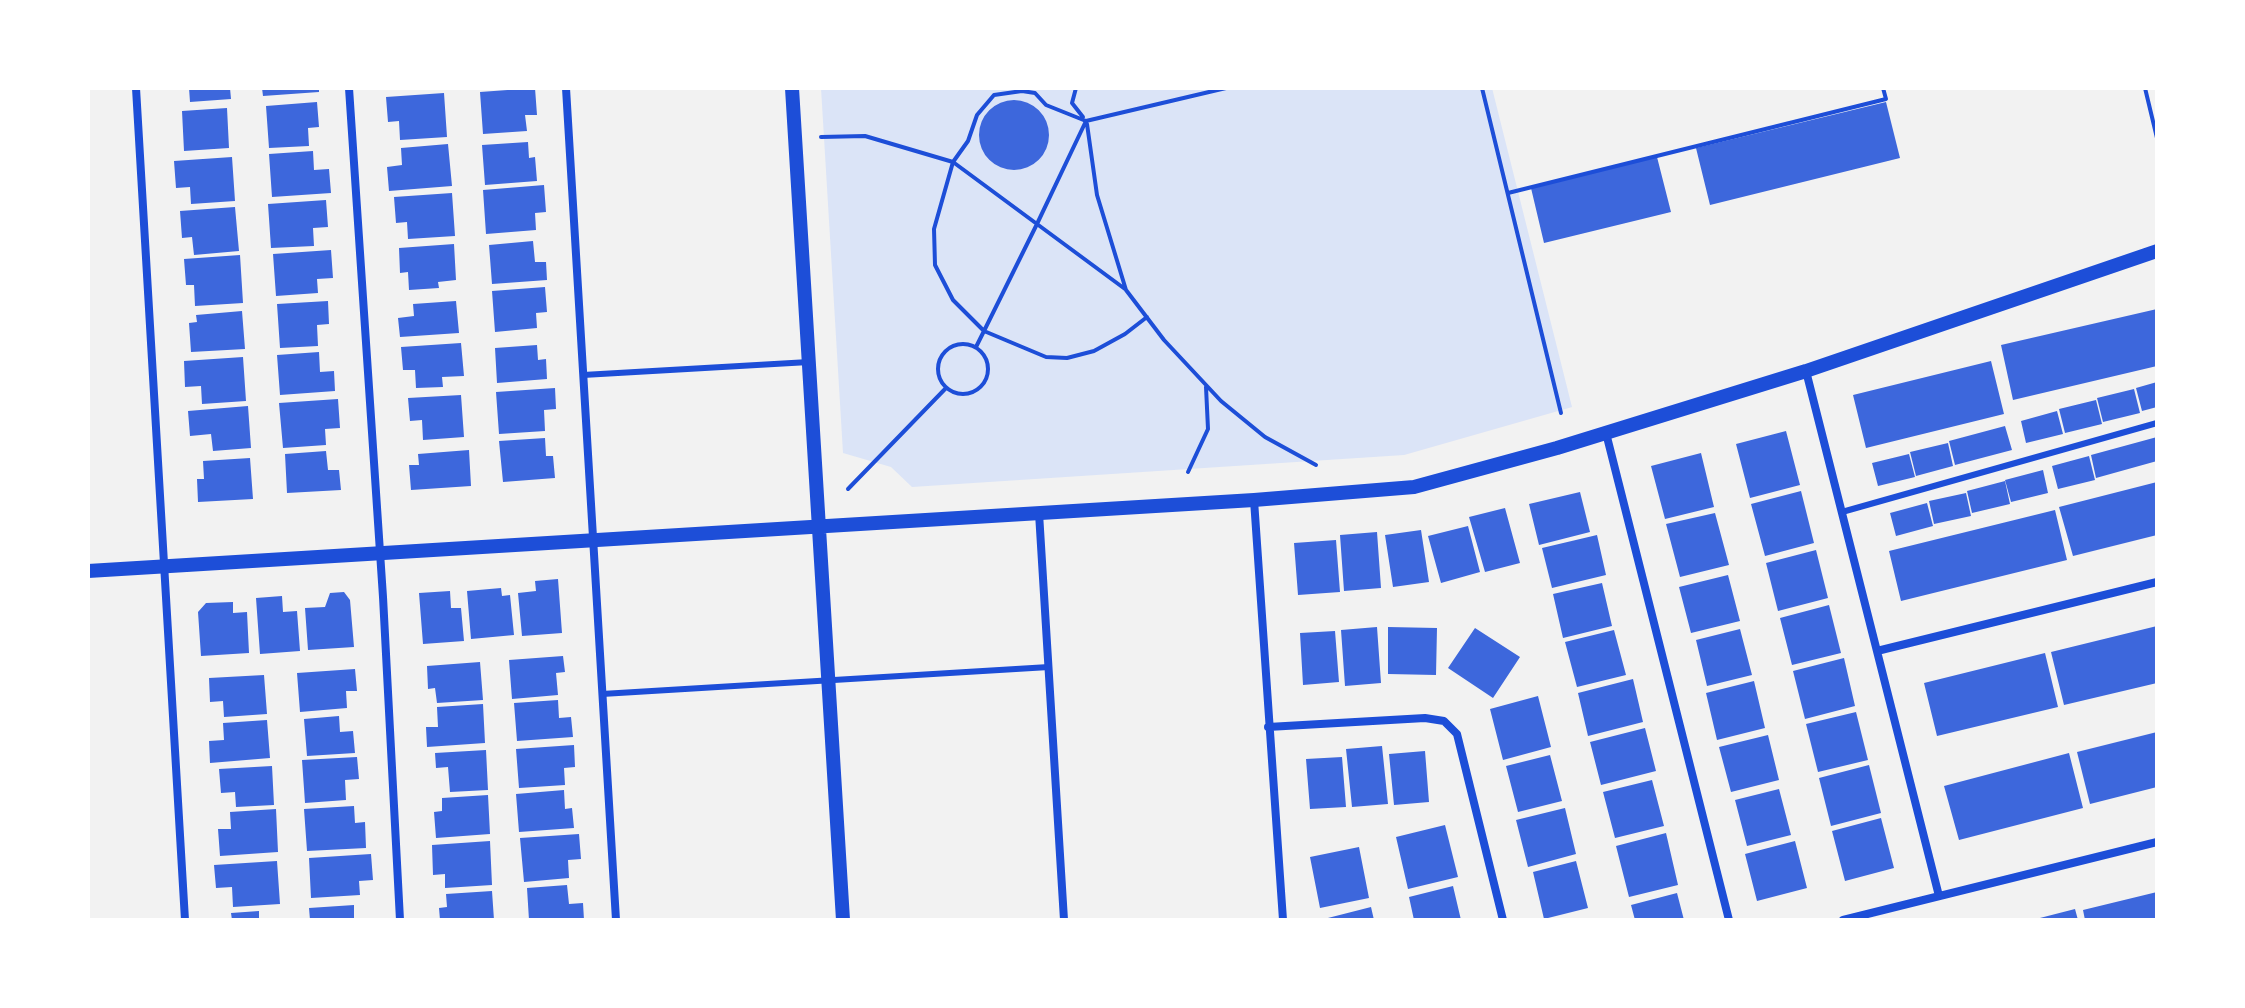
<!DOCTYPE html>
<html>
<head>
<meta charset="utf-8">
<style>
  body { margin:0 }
  #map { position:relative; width:2245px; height:1008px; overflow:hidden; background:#f2f2f2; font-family:Lato,sans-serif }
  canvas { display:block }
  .frame { position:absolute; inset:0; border:90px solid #fff; pointer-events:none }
</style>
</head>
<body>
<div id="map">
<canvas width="2245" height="1008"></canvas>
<div class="frame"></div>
</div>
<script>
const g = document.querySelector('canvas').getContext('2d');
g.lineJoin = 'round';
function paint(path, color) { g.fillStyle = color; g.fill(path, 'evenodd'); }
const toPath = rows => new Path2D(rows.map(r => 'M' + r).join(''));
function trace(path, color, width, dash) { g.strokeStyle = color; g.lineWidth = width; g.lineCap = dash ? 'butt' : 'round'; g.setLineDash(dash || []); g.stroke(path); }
paint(toPath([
  [821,88,1492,88,1572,407,1404,455,912,487,891,467,843,453]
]), '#dbe4f7');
paint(toPath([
  [189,88,230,88,231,99,190,102],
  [262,88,319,88,319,92,263,96],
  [535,88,537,115,525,115,527,131,483,134,480,92],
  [444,93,447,137,400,140,399,121,388,122,386,97],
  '979 135a35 35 0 1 1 70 0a35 35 0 1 1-70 0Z',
  [317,102,319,127,308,128,309,146,269,148,266,106],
  [1886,102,1900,158,1710,205,1696,148],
  [227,108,229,148,184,151,182,111],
  [528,142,529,158,535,157,537,181,485,185,482,145],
  [448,144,452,186,389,191,387,167,402,165,401,148],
  [313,151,314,170,329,169,331,193,272,197,269,154],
  [232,157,235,201,191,204,190,187,176,188,174,161],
  [1657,157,1671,212,1544,243,1531,188],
  [544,185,546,212,535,213,536,230,486,234,483,190],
  [452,193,455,236,408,239,407,222,396,223,394,197],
  [326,200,328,227,313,228,314,246,271,248,268,204],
  [235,207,239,251,194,255,192,237,182,238,180,211],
  [533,241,535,262,546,262,547,280,492,284,489,245],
  [454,244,456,280,438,282,439,288,409,290,408,272,400,273,399,248],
  [331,250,333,278,317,279,318,293,276,296,273,254],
  [240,255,243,303,195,306,194,285,186,285,184,259],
  [545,287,547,312,536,313,537,328,495,332,492,291],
  [328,301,329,324,317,325,318,346,280,348,277,304],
  [456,301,459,333,400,337,398,318,414,316,413,304],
  [2157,309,2157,366,2013,400,2001,345],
  [242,311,245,349,191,352,189,323,197,322,196,315],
  [461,343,464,376,442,377,443,387,416,388,415,370,403,370,401,347],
  [537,345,538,360,546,359,547,379,497,383,495,348],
  [319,352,320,372,334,371,335,391,280,395,277,355],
  [243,357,246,401,202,404,201,386,185,387,184,361],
  [1991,361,2004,414,1866,448,1853,395],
  [2157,382,2157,407,2142,411,2136,388],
  [555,388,556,409,544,410,545,431,499,434,496,392],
  [2134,389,2140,413,2103,422,2097,398],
  [461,395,464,437,423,440,422,420,410,421,408,398],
  [338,399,340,428,325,429,326,445,283,448,279,403],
  [2096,400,2102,424,2065,433,2059,409],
  [248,406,251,448,213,451,211,434,190,436,188,411],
  [2057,411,2063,434,2026,443,2021,421],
  [2005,426,2012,450,1955,465,1949,441],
  [1786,431,1800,485,1750,498,1736,444],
  [2157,437,2157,461,2096,478,2091,455],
  [545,438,546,456,553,456,555,478,503,482,499,441],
  [1948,443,1953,466,1916,476,1910,452],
  [469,450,471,486,411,490,409,465,419,465,418,454],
  [326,451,328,470,339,470,341,490,287,493,285,454],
  [1701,453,1714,507,1665,519,1651,466],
  [1909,454,1915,477,1878,486,1872,463],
  [2089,456,2095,480,2058,489,2052,466],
  [250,458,253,499,198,502,197,479,204,479,203,461],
  [2043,470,2048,493,2011,502,2005,480],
  [2005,481,2010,504,1972,513,1967,491],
  [2157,482,2157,535,2073,556,2059,507],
  [1801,491,1814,543,1765,556,1751,504],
  [1580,492,1590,532,1539,545,1529,504],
  [1966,493,1971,516,1934,524,1929,501],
  [1927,503,1933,526,1896,536,1890,513],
  [1505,508,1520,563,1485,572,1469,517],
  [2055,510,2067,560,1901,601,1889,551],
  [1715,513,1729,565,1680,577,1666,524],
  [1468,526,1480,572,1441,583,1428,536],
  [1421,530,1429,582,1393,587,1385,535],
  [1377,532,1381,588,1344,591,1340,535],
  [1597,535,1606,575,1552,588,1542,548],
  [1336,540,1340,592,1298,595,1294,543],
  [1816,550,1828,598,1778,611,1766,563],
  [1728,575,1740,621,1691,633,1679,587],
  [558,579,562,633,522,636,518,593,536,591,535,581],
  [1602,583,1612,626,1563,638,1553,594],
  [501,588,502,596,510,595,514,635,471,639,467,591],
  [450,591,451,608,461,608,464,641,423,644,419,593],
  [344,592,350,600,354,647,308,650,305,608,325,607,330,593],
  [282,596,283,612,297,611,300,651,260,654,256,598],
  [233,602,233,613,247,612,249,653,201,656,198,612,206,603],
  [1829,605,1841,653,1792,665,1780,618],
  [2157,626,2157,683,2064,705,2051,652],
  [1377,627,1381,683,1345,686,1341,630],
  [1388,627,1437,628,1436,675,1388,674],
  [1475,628,1520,657,1493,698,1448,668],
  [1740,629,1752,675,1707,686,1696,640],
  [1614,630,1626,675,1577,687,1565,642],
  [1335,631,1339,682,1303,685,1300,633],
  [2045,653,2058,707,1937,736,1924,683],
  [563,656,565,672,556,673,558,695,512,699,509,660],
  [1844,658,1855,706,1805,719,1793,671],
  [480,662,483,700,437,703,435,688,428,689,427,666],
  [355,669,357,691,346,691,347,708,300,712,297,673],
  [264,675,267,714,224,717,223,701,210,702,209,678],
  [1633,679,1643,722,1588,736,1578,693],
  [1754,681,1765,728,1717,740,1706,693],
  [1538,696,1551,747,1503,760,1490,709],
  [558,700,559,718,571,717,573,737,517,741,514,703],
  [483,704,485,743,427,747,426,727,438,727,437,707],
  [1856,712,1868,760,1818,772,1806,724],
  [339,716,340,732,353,731,355,753,307,756,304,719],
  [267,720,270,758,210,763,209,741,224,740,223,723],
  [1645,728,1656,771,1601,785,1590,742],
  [2157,732,2157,787,2090,804,2077,752],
  [1768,735,1779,780,1731,792,1719,747],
  [574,745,575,767,564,768,565,785,519,788,516,749],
  [1382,746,1388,804,1352,807,1346,749],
  [486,750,488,790,450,792,448,767,436,768,435,753],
  [1425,751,1429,802,1394,805,1389,754],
  [2069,753,2083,808,1959,840,1944,786],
  [1550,755,1562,801,1518,812,1506,766],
  [357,757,359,779,345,780,346,800,305,803,302,760],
  [1342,757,1346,807,1310,809,1306,759],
  [1869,765,1881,813,1831,826,1819,778],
  [272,766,274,805,236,807,235,792,221,793,219,769],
  [1652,780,1664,826,1615,838,1603,792],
  [1779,789,1791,835,1747,846,1735,800],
  [564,790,565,809,572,808,574,828,519,832,516,794],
  [488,795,490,834,436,838,434,812,442,811,442,798],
  [354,806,355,823,365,822,366,848,307,851,304,809],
  [1565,808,1576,854,1528,867,1516,820],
  [276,809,278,852,220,856,218,829,231,829,230,812],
  [1881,818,1894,868,1845,881,1832,831],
  [1445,825,1458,877,1408,889,1396,837],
  [1666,833,1678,885,1629,897,1616,846],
  [579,834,581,859,568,860,569,878,524,882,520,838],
  [490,841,492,885,445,888,445,874,433,875,432,845],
  [1795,841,1807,888,1757,901,1745,854],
  [1359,847,1369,898,1320,908,1310,857],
  [371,854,373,880,359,881,360,895,311,898,309,858],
  [277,861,280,904,233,907,232,887,216,888,214,865],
  [1576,861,1588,908,1544,919,1533,872],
  [567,885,569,904,583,903,584,920,529,920,527,888],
  [1453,886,1461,920,1414,920,1409,897],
  [492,891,494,920,440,920,439,908,447,907,446,894],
  [2157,892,2157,920,2085,920,2083,910],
  [1677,893,1684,920,1635,920,1631,905],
  [354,905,354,920,310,920,309,908],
  [1371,907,1374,920,1324,920,1324,919],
  [2075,909,2078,920,2036,920,2036,919],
  [259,911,259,920,232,920,231,913]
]), '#3d67dc');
trace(toPath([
  [1076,88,1072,103,1083,117],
  [1482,88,1561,413],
  [2145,88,2157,138],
  [1086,121,1226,88],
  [1087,124,1097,195,1126,290,1164,340,1221,401,1265,437,1316,465],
  [821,137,865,136,953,162,1125,289],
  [1508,193,1886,99,1883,88],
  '938 369a25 25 0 1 1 50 0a25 25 0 1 1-50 0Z',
  [976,347,984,331,1036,226,1086,121,1046,105,1035,93,1022,91,994,95,977,115,968,141,953,162,934,229,935,265,953,300,984,331,1046,357,1067,358,1094,351,1125,334,1147,317],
  [1188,472,1208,429,1206,387],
  [848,489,946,388]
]), '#1d4ed8', 4);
trace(toPath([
  [583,375,809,362],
  [1842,512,2157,423],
  [602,694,1049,667]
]), '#1d4ed8', 6);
trace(toPath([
  [136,88,185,920],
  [349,88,383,597,400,920],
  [566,88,616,920],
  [1806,371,1939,896],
  [1606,433,1729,920],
  [1254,500,1283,920],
  [1039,513,1064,920],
  [1877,651,2157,582],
  [1268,727,1425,718,1444,721,1457,734,1503,920],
  [1843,920,2157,842]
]), '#1d4ed8', 8);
trace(toPath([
  [792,88,843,920],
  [88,571,1254,500,1414,487,1557,448,1806,371,2157,251]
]), '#1d4ed8', 14);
</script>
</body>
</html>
